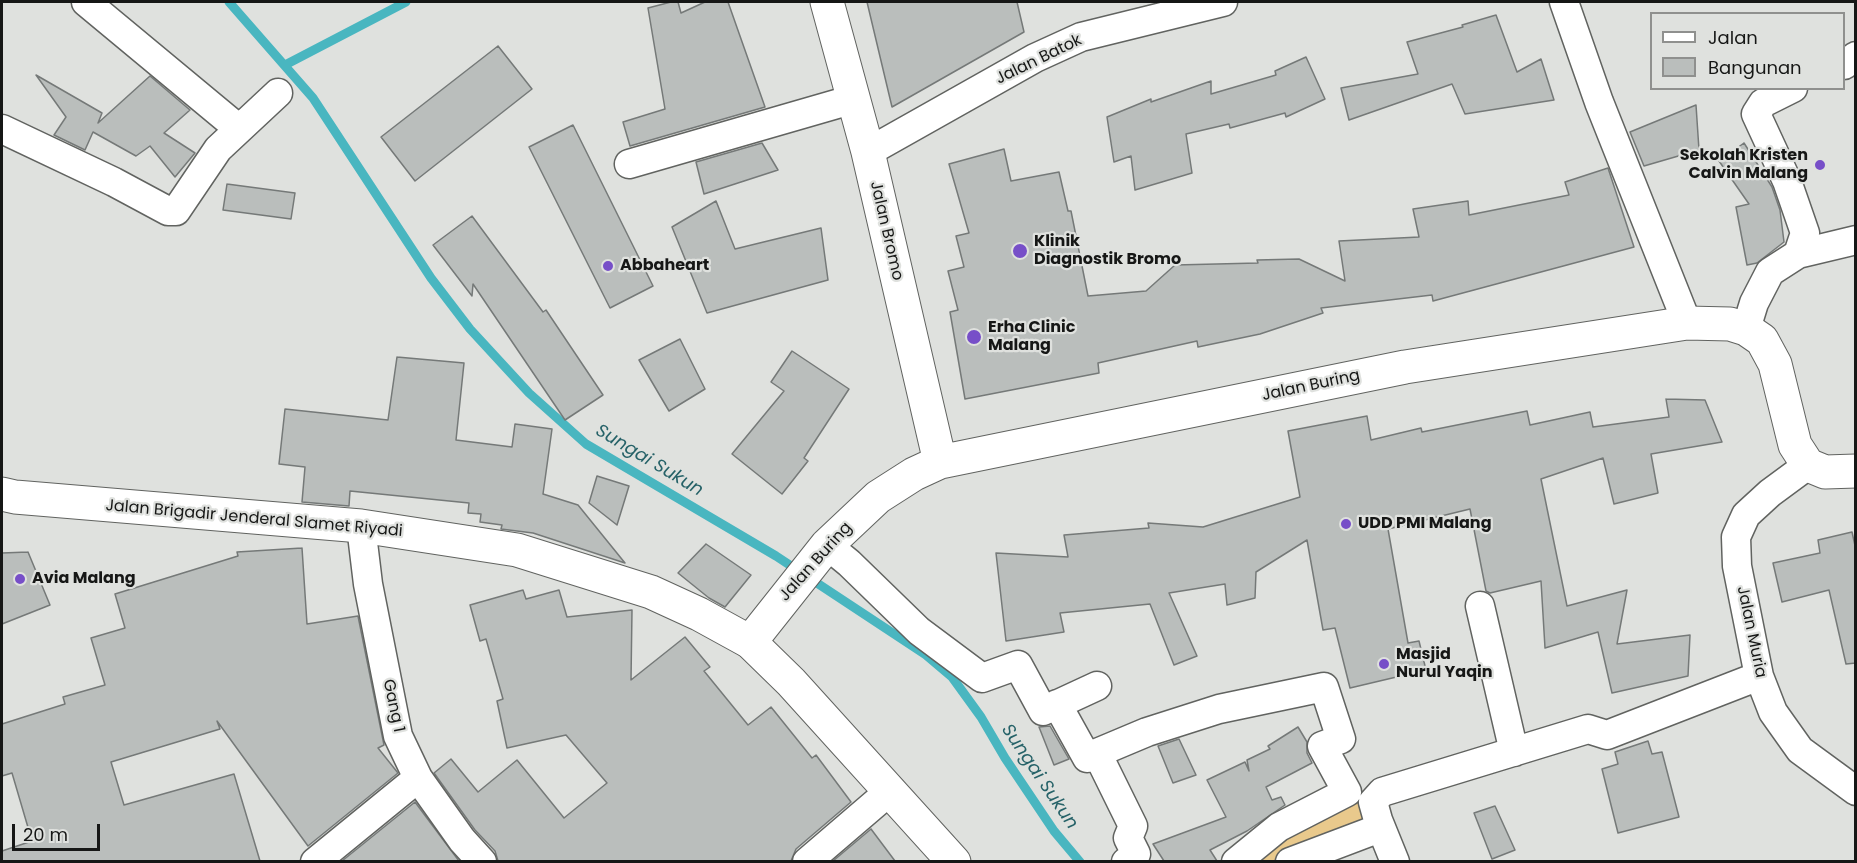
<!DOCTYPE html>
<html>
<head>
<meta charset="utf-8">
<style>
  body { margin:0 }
  #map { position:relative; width:1857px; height:863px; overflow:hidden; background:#dfe1de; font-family:Poppins,sans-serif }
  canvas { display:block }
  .frame { position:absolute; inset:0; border:3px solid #161716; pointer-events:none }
  .legend { position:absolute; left:1650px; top:12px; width:195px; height:78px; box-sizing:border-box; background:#dfe1de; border:2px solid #8f908e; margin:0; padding:8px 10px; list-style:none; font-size:18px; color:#161716 }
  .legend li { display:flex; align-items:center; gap:12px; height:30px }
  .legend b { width:30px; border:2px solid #8f908e }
  .scale { position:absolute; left:12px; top:824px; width:88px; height:27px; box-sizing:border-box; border:3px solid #161716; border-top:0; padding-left:8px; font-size:18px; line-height:21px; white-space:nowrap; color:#161716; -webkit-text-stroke:4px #dfe1de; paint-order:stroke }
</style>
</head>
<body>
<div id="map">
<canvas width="1857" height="863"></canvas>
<div class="frame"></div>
<ul class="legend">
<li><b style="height:8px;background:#fff"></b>Jalan</li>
<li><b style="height:16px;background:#babebc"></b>Bangunan</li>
</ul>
<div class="scale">20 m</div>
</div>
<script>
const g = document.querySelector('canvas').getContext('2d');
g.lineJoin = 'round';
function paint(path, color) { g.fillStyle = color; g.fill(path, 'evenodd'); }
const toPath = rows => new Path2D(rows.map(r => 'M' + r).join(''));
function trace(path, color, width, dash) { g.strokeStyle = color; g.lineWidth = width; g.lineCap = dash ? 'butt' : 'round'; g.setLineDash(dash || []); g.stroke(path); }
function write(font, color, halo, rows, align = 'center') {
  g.font = font + ' Poppins,sans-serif'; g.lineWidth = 4.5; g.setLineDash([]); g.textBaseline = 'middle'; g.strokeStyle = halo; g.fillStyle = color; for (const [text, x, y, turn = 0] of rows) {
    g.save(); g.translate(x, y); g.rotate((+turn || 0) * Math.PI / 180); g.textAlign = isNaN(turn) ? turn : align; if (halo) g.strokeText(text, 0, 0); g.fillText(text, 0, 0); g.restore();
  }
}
paint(toPath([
  [1358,795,1367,826,1282,861,1242,862]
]), '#e9c98c');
trace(toPath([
  [229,2,313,98,431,278,470,329,529,393,586,444,776,556,926,655,952,677,981,717,1005,758,1054,831,1080,862],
  [285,65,406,2]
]), '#49b6c0', 9);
const building = toPath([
  [671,2,678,2,681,13,705,2,728,2,765,107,630,146,623,122,665,109,648,8,671,2],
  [867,2,1017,2,1024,32,892,107,867,2],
  [1496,15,1517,72,1541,59,1554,100,1465,114,1452,84,1349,120,1341,88,1418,74,1407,42,1463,27,1462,25,1496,15],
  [498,46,532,89,415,181,381,137,498,46],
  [1306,57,1325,99,1286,117,1285,113,1230,128,1229,124,1186,134,1192,173,1135,190,1131,156,1114,162,1107,117,1151,99,1151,102,1211,81,1211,94,1276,75,1275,71,1306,57],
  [36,75,102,113,98,123,150,76,190,110,164,133,195,153,175,177,150,146,136,156,93,132,85,150,54,135,66,117,36,75],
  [1696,105,1699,150,1644,166,1630,132,1696,105],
  [573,125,653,286,610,308,529,147,573,125],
  [762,143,778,170,704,194,696,162,762,143],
  [1744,143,1772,187,1780,210,1784,242,1757,263,1747,265,1736,207,1749,204,1719,161,1744,143],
  [1004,149,1011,181,1059,172,1068,211,1071,211,1088,296,1146,291,1175,265,1258,263,1257,260,1299,259,1345,281,1339,241,1419,237,1413,209,1468,201,1469,215,1569,195,1565,182,1608,168,1634,247,1433,301,1432,295,1321,308,1323,313,1260,334,1198,347,1197,341,1098,363,1099,373,965,399,950,312,958,310,948,271,964,267,956,236,969,233,949,164,1004,149],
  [227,184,295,193,291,219,223,210,227,184],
  [716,201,735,249,821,228,828,280,707,313,672,227,716,201],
  [472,216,543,312,546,310,603,395,565,420,473,284,472,296,433,245,472,216],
  [680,339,705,389,669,411,639,360,680,339],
  [792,351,849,389,804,458,808,461,782,494,732,454,784,391,771,382,792,351],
  [397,357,464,363,456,440,512,447,515,424,552,429,543,494,578,505,625,563,533,533,501,529,502,525,480,522,481,514,468,513,469,503,350,491,349,506,302,502,305,467,279,464,285,409,388,420,397,357],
  [1666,399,1705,400,1722,442,1651,454,1658,493,1614,504,1603,458,1541,479,1567,606,1627,590,1617,644,1690,635,1688,676,1612,693,1598,632,1545,648,1541,581,1490,593,1486,591,1470,509,1388,529,1408,643,1419,641,1426,670,1350,688,1335,628,1323,630,1307,540,1256,572,1255,598,1227,605,1225,584,1169,593,1197,656,1174,665,1150,604,1060,613,1064,632,1006,641,996,553,1068,557,1064,535,1149,528,1148,523,1203,527,1300,497,1288,431,1367,416,1371,440,1421,428,1422,432,1527,411,1530,425,1590,412,1593,427,1669,417,1666,399],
  [597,476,629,486,617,525,589,503,597,476],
  [1852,532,1856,550,1856,663,1846,664,1829,590,1782,602,1773,563,1820,553,1818,540,1852,532],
  [706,544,751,575,725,607,709,598,678,573,706,544],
  [302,548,307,624,358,616,384,745,378,748,398,773,308,846,217,721,220,729,111,762,124,805,234,774,260,861,2,861,2,851,32,841,12,773,2,776,2,724,65,704,63,697,105,685,91,638,125,628,115,594,238,556,237,552,302,548],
  [28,552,50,605,2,624,2,553,28,552],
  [523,590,526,599,559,590,567,617,632,610,631,680,685,637,710,667,704,671,748,725,771,707,812,758,816,755,851,802,796,849,791,861,498,861,495,851,475,830,434,773,451,759,478,792,517,760,564,818,607,783,566,735,507,748,497,701,503,699,486,639,480,641,470,605,523,590],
  [1050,726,1069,759,1054,765,1039,727,1050,726],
  [1298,727,1307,742,1307,753,1312,763,1266,787,1272,800,1281,797,1285,805,1247,831,1210,850,1217,861,1164,861,1153,844,1226,817,1207,780,1245,762,1249,771,1247,760,1270,749,1268,746,1298,727],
  [1179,739,1196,775,1173,783,1158,746,1179,739],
  [1648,741,1652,754,1662,752,1679,817,1618,833,1602,769,1618,764,1615,752,1648,741],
  [415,802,459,861,342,861,415,802],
  [1495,806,1515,850,1492,859,1474,813,1495,806],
  [871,829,895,861,833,861,871,829]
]);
paint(building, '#babebc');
trace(building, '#757978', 1.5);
const street = toPath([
  [86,2,239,129],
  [1564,2,1599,102,1687,323],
  [1844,65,1856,56],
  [2,129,114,182,168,211,176,211,218,149,278,93],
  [868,152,1035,58,1081,37,1223,2],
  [629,164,854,99],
  [1798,254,1856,240],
  [1746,329,1754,303,1770,272,1798,254,1805,233,1787,181,1756,114,1763,103,1793,88],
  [1808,465,1770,493,1746,515,1736,537,1737,566,1759,676,1773,712,1800,750,1856,791],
  [361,526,368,584,398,736,418,778,462,840,482,862],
  [827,545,849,563,919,631,982,678,1018,665,1043,711,1097,686],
  [1480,606,1514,752],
  [1057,704,1087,758,1097,753,1133,826,1128,838,1136,854,1126,862],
  [1097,753,1147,732,1219,709,1324,687,1341,739,1322,746,1347,792,1279,827,1236,862],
  [315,862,418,778],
  [807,862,891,790],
  [1290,862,1380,828],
  [1395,862,1378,820,1373,802,1382,792,1588,729,1607,735,1759,676]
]);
const secondary = toPath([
  [827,2,868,152,940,462],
  [750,642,827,545,878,497,914,474,940,462,1405,367,1687,323,1730,324,1746,329,1762,340,1775,364,1795,445,1808,465,1825,472,1856,471]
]);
const primary = toPath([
  [2,494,15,497,361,526,517,550,651,592,699,614,750,642,791,682,954,862]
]);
trace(street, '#616360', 31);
trace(secondary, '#616360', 35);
trace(primary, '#616360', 35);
trace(street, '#fff', 28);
trace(secondary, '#fff', 33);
trace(primary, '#fff', 33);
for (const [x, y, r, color] of [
  [1820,165,6,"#774fc8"],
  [1020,251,8,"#774fc8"],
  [608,266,6,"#774fc8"],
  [974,337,8,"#774fc8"],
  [1346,524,6,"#774fc8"],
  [20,579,6,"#774fc8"],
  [1384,664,6,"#774fc8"]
]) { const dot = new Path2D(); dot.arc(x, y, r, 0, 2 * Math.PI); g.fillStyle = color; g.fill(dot); trace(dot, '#dfe1de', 2); }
write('16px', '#161716', '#dfe1de', [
  ["Jalan Batok",1039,60,-26],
  ["Jalan Bromo",886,231,77],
  ["Jalan Buring",1311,386,-12],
  ["Jalan Brigadir Jenderal Slamet Riyadi",254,519,5],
  ["Jalan Buring",816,562,-48],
  ["Jalan Muria",1751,632,78],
  ["Gang 1",393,706,78]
]);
write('bold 16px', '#161716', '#dfe1de', [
  ["Sekolah Kristen",1808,156,"right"],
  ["Calvin Malang",1808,174,"right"],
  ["Klinik",1034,242],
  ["Diagnostik Bromo",1034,260],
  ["Abbaheart",620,266],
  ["Erha Clinic",988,328],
  ["Malang",988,346],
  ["UDD PMI Malang",1358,524],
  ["Avia Malang",32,579],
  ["Masjid",1396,655],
  ["Nurul Yaqin",1396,673]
], 'left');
write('italic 18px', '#266268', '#dfe1de', [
  ["Sungai Sukun",649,461,31],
  ["Sungai Sukun",1039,777,56]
]);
</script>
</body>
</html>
